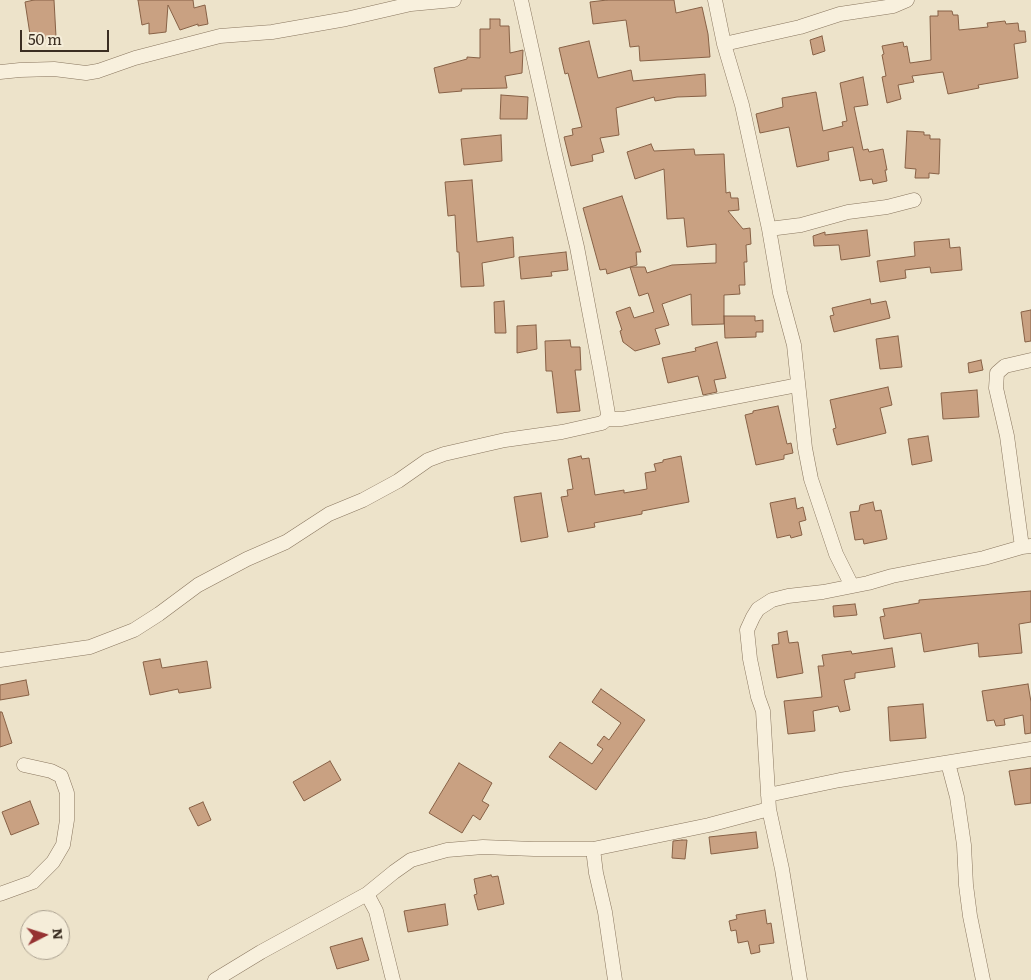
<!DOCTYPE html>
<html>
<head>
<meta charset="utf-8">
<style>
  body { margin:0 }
  #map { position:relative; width:1031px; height:980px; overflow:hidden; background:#ede3ca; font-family:Literata,serif }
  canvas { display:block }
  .north { position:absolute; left:20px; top:910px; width:50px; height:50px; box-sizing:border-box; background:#f5edd9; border:1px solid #aba190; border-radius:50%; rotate:85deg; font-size:14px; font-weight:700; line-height:20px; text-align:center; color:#3b2e22 }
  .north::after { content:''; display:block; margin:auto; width:18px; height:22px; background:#963232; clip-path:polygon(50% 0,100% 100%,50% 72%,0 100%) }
  .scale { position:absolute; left:20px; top:30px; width:89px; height:22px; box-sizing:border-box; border:2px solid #3b2e22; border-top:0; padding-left:6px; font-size:15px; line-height:18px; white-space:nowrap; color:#3b2e22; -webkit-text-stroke:4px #f5edd9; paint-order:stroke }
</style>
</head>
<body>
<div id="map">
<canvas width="1031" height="980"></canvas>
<div class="north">N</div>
<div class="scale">50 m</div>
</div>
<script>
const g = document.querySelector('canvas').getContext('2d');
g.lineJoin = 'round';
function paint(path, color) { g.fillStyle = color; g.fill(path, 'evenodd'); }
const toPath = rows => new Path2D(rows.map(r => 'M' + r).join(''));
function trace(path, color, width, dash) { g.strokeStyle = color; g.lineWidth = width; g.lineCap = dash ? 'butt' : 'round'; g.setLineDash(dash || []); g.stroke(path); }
const building = toPath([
  [34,0,54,0,56,37,31,41,25,2,34,0],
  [138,0,193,0,194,8,205,5,208,24,198,26,198,24,180,30,168,5,166,32,149,34,149,23,142,25,138,0],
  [607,0,674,0,676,13,702,7,708,34,710,57,640,61,639,46,630,47,626,20,593,24,590,2,607,0],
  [938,11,952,11,953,15,958,15,959,30,988,27,987,23,1005,21,1006,24,1018,23,1019,31,1025,31,1026,42,1014,44,1018,78,978,85,979,88,948,94,943,72,912,76,914,82,898,85,901,99,887,103,882,77,886,76,882,55,884,54,882,46,903,42,904,47,907,46,910,63,931,60,930,16,938,16,938,11],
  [490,19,500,19,500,26,509,26,510,53,523,50,522,73,505,76,507,88,461,89,462,91,439,93,434,68,467,59,467,57,480,58,480,29,490,29,490,19],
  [822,36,825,51,813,55,810,40,822,36],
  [589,41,598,78,631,70,633,81,705,74,706,96,677,97,655,101,654,97,616,108,619,135,600,138,604,152,592,155,593,161,571,166,564,137,573,135,572,129,582,127,568,73,565,74,559,48,589,41],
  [863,77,868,105,854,107,863,150,868,149,869,152,883,149,887,170,885,170,887,181,873,184,872,179,860,181,853,147,828,152,829,160,797,167,789,127,760,133,756,114,783,107,782,98,816,92,823,131,843,126,842,122,847,121,840,83,863,77],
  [501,95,528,97,527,119,500,119,501,95],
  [907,131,924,132,924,135,930,135,930,139,940,139,939,174,929,173,929,178,915,178,916,169,905,168,907,131],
  [501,135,502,161,464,165,461,139,501,135],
  [651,144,654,151,694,149,695,155,724,154,726,193,730,192,731,198,738,198,739,210,728,211,743,229,750,228,751,244,746,245,747,262,744,262,745,285,739,285,740,294,724,295,724,324,692,325,691,294,662,304,669,325,655,329,660,344,635,351,623,342,620,331,622,330,616,312,630,307,634,318,654,312,648,293,639,296,630,267,645,267,647,273,672,265,716,263,716,244,687,247,684,218,667,219,664,169,635,179,627,152,651,144],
  [472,180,477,242,513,237,514,257,482,263,484,286,461,287,459,252,457,252,455,215,448,216,445,182,472,180],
  [622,196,641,252,636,252,637,265,607,274,606,269,600,270,583,208,622,196],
  [867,230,870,256,841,260,839,245,814,246,813,236,825,232,825,235,867,230],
  [949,239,950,248,960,247,962,270,931,273,930,267,905,270,906,278,880,282,877,261,915,256,914,242,949,239],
  [566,252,568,270,551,272,552,276,521,279,519,257,566,252],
  [870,299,871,304,886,301,890,318,834,332,830,316,834,315,832,308,870,299],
  [504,301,506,333,495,333,494,302,504,301],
  [1031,310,1031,341,1025,342,1021,312,1031,310],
  [724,316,755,316,755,321,763,320,763,332,756,332,756,337,725,338,724,316],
  [536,325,537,349,517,353,517,326,536,325],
  [898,336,902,367,880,369,876,339,898,336],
  [570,340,571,347,580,347,581,370,575,370,580,411,557,413,552,371,546,371,545,341,570,340],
  [717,342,726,378,714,380,717,392,703,395,698,376,668,383,662,358,696,351,695,348,717,342],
  [981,360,983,370,969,373,968,363,981,360],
  [888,387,892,405,880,408,886,433,837,445,833,429,836,428,830,400,888,387],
  [977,390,979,417,943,419,941,393,977,390],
  [778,406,787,444,791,443,793,453,784,455,784,459,756,465,745,415,753,413,753,411,778,406],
  [928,436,932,461,912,465,908,439,928,436],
  [581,456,582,459,589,458,595,495,624,490,624,493,647,489,645,473,656,471,654,464,663,462,663,460,681,456,689,502,642,511,642,514,594,523,595,527,568,532,561,497,568,496,567,490,573,489,568,459,581,456],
  [541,493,548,537,521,542,514,497,541,493],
  [795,498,797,509,803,507,806,520,799,522,802,535,791,538,790,535,777,538,770,503,795,498],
  [873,502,875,511,881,510,887,539,864,544,863,539,855,540,850,512,859,511,860,505,873,502],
  [1031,591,1031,622,1019,624,1022,653,979,657,978,643,924,652,921,633,884,639,880,617,885,616,883,609,919,603,919,600,1031,591],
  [855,604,857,615,834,617,833,606,855,604],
  [787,631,789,643,798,642,803,673,777,678,772,645,779,644,778,633,787,631],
  [892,648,895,667,855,673,855,678,844,680,850,710,840,712,838,706,813,711,815,731,788,734,784,701,822,697,818,666,824,666,822,655,851,651,852,654,892,648],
  [160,659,162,668,207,661,211,688,179,693,178,689,150,695,143,662,160,659],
  [26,680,29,695,0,700,0,685,26,680],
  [1028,684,1031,702,1031,733,1025,734,1023,715,1004,719,1005,725,996,726,994,720,987,721,982,691,1028,684],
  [601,689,645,720,596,790,549,757,560,742,592,764,603,749,597,745,604,736,609,740,621,723,592,702,601,689],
  [923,704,926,738,890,741,888,707,923,704],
  [0,712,2,712,12,743,0,747,0,712],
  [330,761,341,780,304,801,293,782,330,761],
  [459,763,492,783,482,801,489,805,480,820,473,815,462,833,429,813,459,763],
  [1031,768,1031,803,1015,805,1009,771,1031,768],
  [30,801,39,824,11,835,2,812,30,801],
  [203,802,211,820,198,826,189,808,203,802],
  [756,832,758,848,711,854,709,837,756,832],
  [682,840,687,840,685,859,672,858,673,841,682,840],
  [491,875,492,877,498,876,504,904,478,910,474,895,477,894,474,879,491,875],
  [445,904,448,925,408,932,404,911,445,904],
  [765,910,767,924,771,923,774,943,759,945,760,952,751,954,748,941,738,943,736,930,731,931,729,921,737,919,736,915,765,910],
  [362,938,369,960,337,969,330,947,362,938]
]);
paint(building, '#c9a182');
trace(building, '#876146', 1);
const minor = toPath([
  [715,0,724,44,742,105,769,229,801,225,848,212,887,207,914,200],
  [724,44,800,27,840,14,893,6,907,0],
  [0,72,20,70,54,69,86,73,98,71,135,58,220,36,272,32,346,19,411,4,454,0],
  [769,229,780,293,794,345,805,448,811,479,836,554,852,586],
  [607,419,622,419,798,385],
  [1022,547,1007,436,996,388,997,373,1005,366,1031,360],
  [0,660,90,647,134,630,159,614,198,585,247,559,286,542,329,514,363,500,398,481,428,460,444,454,505,440,562,432,602,423,607,419,608,414,600,368,577,247,555,154,521,0],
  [948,763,957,797,964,845,966,885,970,916,983,980],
  [768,795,840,780,1031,749],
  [0,894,33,882,53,862,63,845,67,820,67,793,61,776,51,771,24,765],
  [367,894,376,911,393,980],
  [215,980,261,952,367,894,394,872,411,860,447,850,483,847,534,849,593,849],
  [615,980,605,912,596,873,593,849,709,825,769,809],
  [800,980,782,869,769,809,763,711,758,697,750,659,747,630,753,617,758,609,772,600,788,596,823,592,868,583,892,576,984,558,1022,547,1031,546]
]);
trace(minor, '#89765f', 15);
trace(minor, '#f8f0dd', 14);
</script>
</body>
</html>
